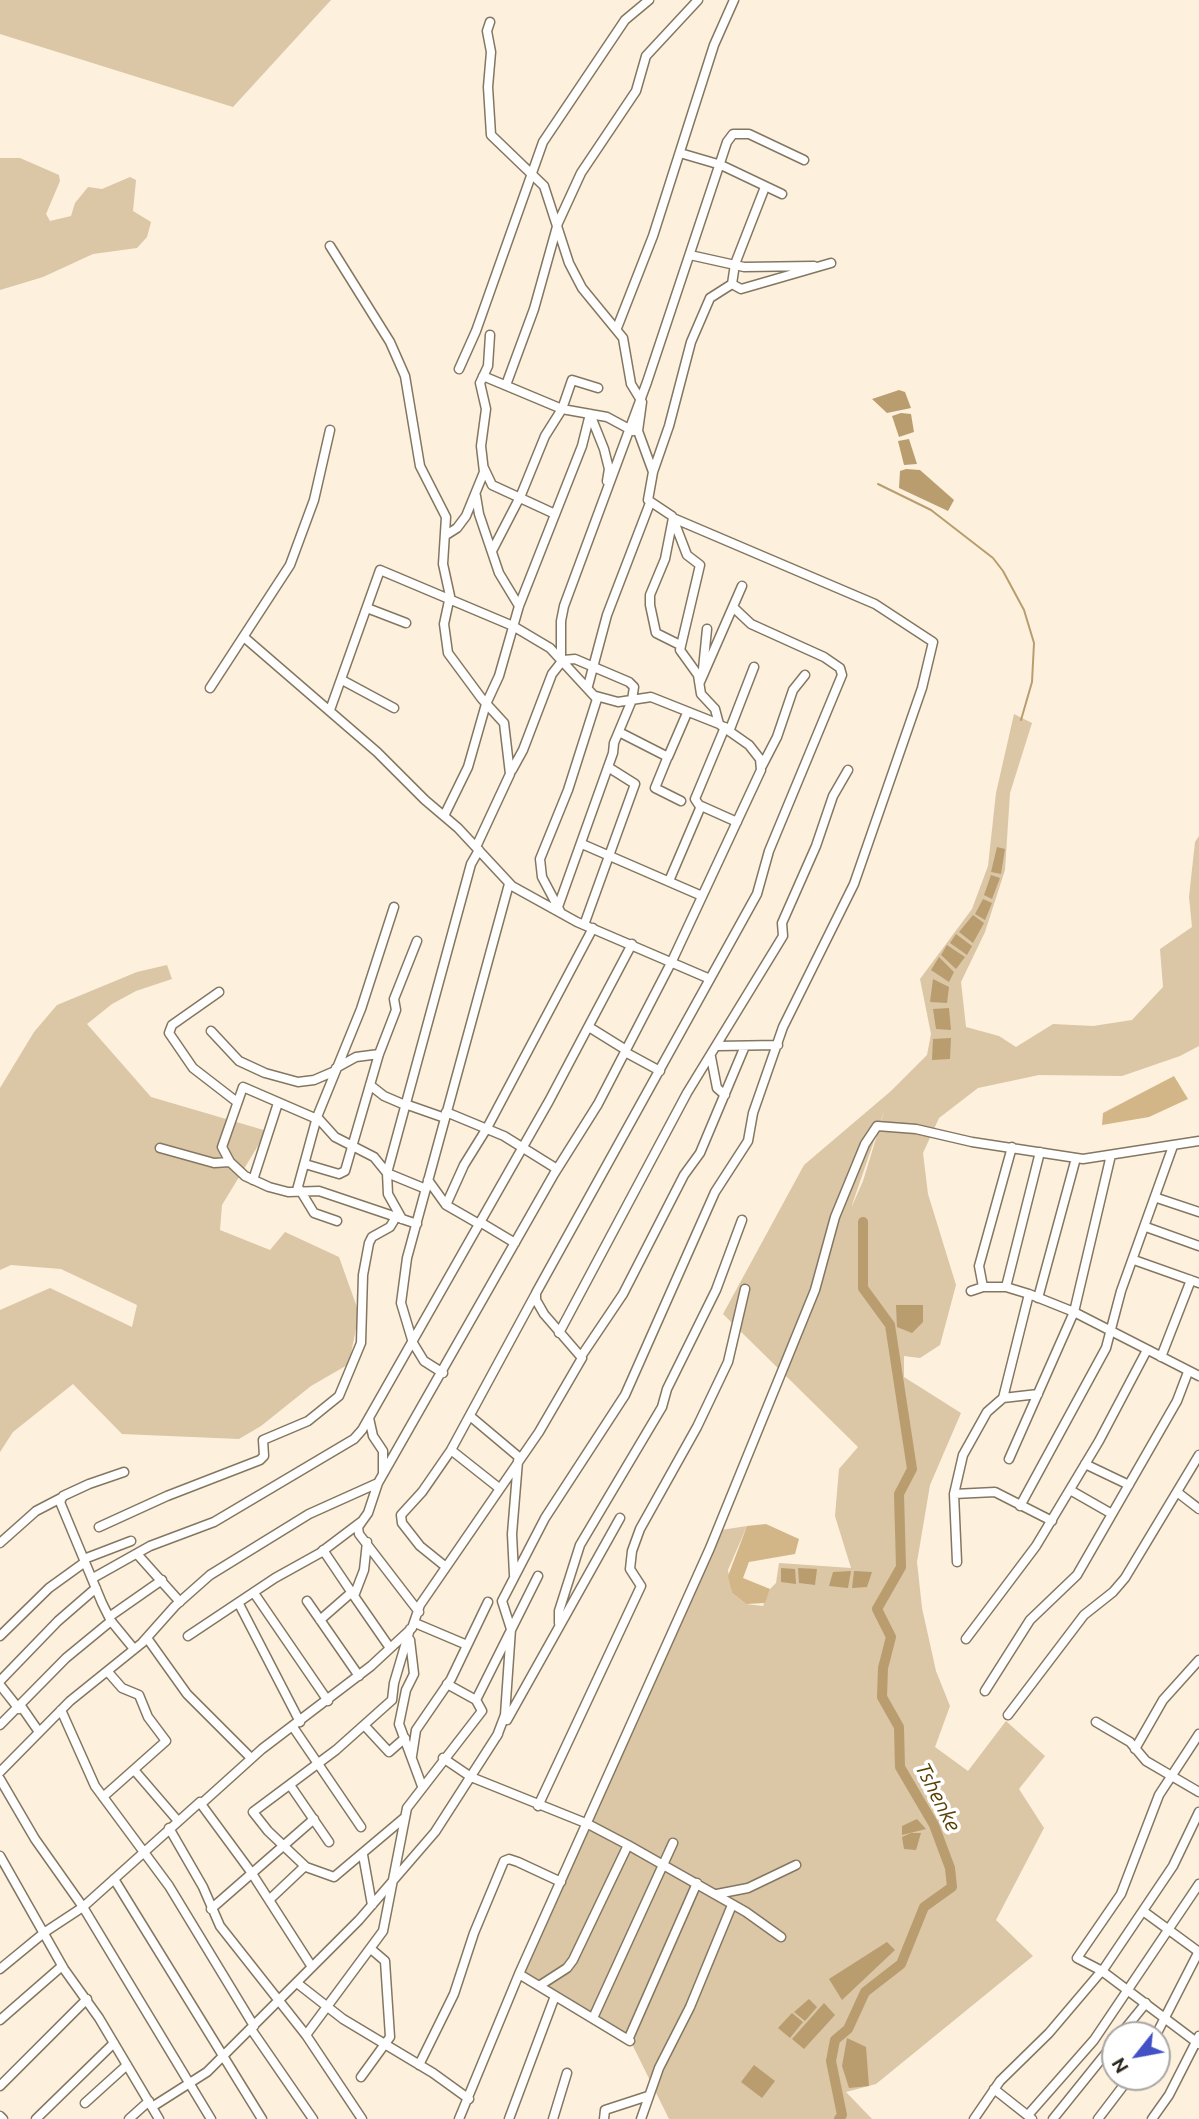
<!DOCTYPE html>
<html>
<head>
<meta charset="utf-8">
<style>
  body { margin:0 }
  #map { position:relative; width:1199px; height:2119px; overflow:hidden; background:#fdf0dd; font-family:Ubuntu,sans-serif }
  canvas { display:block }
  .north { position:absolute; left:1101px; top:2021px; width:70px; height:70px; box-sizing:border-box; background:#fff; border:2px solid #a9a7a4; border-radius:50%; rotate:239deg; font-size:19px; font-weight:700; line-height:28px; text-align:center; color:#29241b }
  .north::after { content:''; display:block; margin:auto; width:24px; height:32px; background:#4251c5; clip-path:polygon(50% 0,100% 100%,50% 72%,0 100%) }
</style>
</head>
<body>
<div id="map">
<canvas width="1199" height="2119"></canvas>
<div class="north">N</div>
</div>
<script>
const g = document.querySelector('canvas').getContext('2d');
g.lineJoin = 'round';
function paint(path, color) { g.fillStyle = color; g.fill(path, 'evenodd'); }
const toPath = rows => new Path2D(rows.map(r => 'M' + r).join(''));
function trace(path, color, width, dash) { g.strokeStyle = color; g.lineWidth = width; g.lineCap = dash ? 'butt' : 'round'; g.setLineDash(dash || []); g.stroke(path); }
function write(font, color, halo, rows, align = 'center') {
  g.font = font + ' Ubuntu,sans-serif'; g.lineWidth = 7; g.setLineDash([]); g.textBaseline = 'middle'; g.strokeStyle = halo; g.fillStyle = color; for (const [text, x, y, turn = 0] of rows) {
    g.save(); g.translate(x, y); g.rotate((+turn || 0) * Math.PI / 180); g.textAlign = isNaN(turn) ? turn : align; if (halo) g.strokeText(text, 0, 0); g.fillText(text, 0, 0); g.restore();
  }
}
paint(toPath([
  [0,0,331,0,233,107,0,34],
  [0,158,20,158,59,175,60,181,46,214,50,221,71,216,75,203,88,187,102,189,130,177,136,180,133,211,151,222,147,237,137,248,93,254,43,277,0,290],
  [1014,714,1032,723,1010,793,1005,870,985,932,961,982,966,1027,999,1036,1016,1047,1053,1024,1093,1026,1132,1020,1163,987,1160,949,1192,927,1189,897,1195,842,1199,836,1199,1046,1180,1056,1122,1076,1039,1075,978,1088,939,1118,923,1153,928,1194,956,1285,940,1345,920,1358,904,1356,904,1377,961,1413,930,1485,917,1562,922,1608,936,1671,950,1706,935,1747,968,1771,1006,1721,1045,1756,1019,1789,1044,1828,996,1920,1033,1956,876,2084,846,2092,872,2119,669,2119,631,2042,519,1974,721,1530,747,1526,728,1570,732,1593,746,1604,763,1606,770,1589,776,1583,779,1563,851,1568,835,1516,839,1469,858,1447,723,1314,804,1165,891,1091,927,1055,931,1034,920,979,972,909,988,866,996,793],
  [885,1109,863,1181,852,1206,852,1205],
  [167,965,172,979,136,991,112,1004,87,1024,151,1097,267,1131,222,1205,220,1230,270,1250,285,1232,339,1257,359,1313,349,1364,311,1386,261,1426,239,1439,122,1434,73,1384,13,1432,0,1452,0,1310,50,1288,132,1327,137,1305,61,1269,11,1265,0,1270,0,1088,34,1032,57,1005,137,972]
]), '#dbc6a6');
paint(toPath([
  [1174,1076,1188,1099,1149,1117,1102,1125,1103,1113],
  [766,1524,799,1539,795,1554,749,1562,743,1578,770,1589,765,1603,746,1604,732,1593,728,1576,747,1526]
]), '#d3b687');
paint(toPath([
  [899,390,905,392,911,408,887,413,872,399],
  [901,413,911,414,914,432,899,437,892,416],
  [909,439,917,464,904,465,898,441],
  [906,469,920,470,954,500,948,511,899,488,900,471],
  [997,847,1005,849,1001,874,991,872],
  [991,875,1000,878,992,899,984,895],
  [983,899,992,903,985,920,975,914],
  [973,915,984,923,973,943,959,932],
  [956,934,972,946,967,955,950,943],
  [947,945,965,957,956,969,941,955],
  [939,957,954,972,949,982,931,970],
  [933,979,949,987,947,1003,930,1002],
  [949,1008,951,1030,936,1029,933,1009],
  [951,1038,950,1059,932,1060,933,1039],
  [896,1305,923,1305,923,1322,912,1333,897,1327],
  [781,1568,795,1569,796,1584,781,1582],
  [798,1568,817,1569,815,1585,799,1583],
  [851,1571,848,1588,829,1586,833,1572],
  [854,1571,872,1572,867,1587,852,1588],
  [917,1819,926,1829,902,1835,902,1826],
  [911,1833,921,1833,916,1850,904,1849,902,1837],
  [887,1942,895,1950,842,2000,829,1979],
  [809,1999,817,2007,805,2021,794,2012],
  [824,2003,835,2015,804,2049,792,2039],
  [792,2013,803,2022,790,2038,778,2028],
  [847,2038,866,2047,869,2086,849,2088,842,2066],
  [754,2065,775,2081,762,2098,741,2082]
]), '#b99d6f');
trace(toPath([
  [878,484,931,510,993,558,1003,571,1024,610,1034,643,1032,682,1021,720]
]), '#b99d6f', 2);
trace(toPath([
  [839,2119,842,2115,831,2061,835,2040,848,2029,865,1992,901,1964,924,1907,952,1887,950,1868,934,1825,900,1767,899,1727,882,1697,883,1668,891,1637,877,1609,901,1567,899,1494,912,1469,890,1325,863,1288,863,1222]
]), '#b99d6f', 10);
const minor = toPath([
  [490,22,487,31,491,52,488,87,491,135,544,186,569,263,582,288,623,338,631,384,642,402,638,431,653,472,648,500,672,516,687,555,700,565,680,650,698,675,701,694,715,709,719,724,651,697,618,702,596,696],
  [680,153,721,165,782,194],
  [330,246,390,342,405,376,420,466,446,517,443,564,450,596,444,624,448,653,482,699,504,723,510,774,476,847],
  [690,255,744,267,814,266],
  [732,284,735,264,765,187],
  [617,328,653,236,714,45,734,0],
  [459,369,476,331,543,142,625,20,649,0],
  [483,376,562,409,607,417,633,431],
  [506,385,534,309,558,223,581,173,636,91,646,56,698,0],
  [590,414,604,449,609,469,607,481],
  [484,468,492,485,555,514],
  [653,472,669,426,691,342,710,298,732,284,741,289,831,263],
  [476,496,479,514,499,573,519,606],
  [446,535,457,528,466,516,484,472,481,446,486,409,480,383,488,366,490,335],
  [492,551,521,495,545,436,562,409,572,380,598,388],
  [367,608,406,623],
  [245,638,377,752,425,800,458,828,512,886,577,922,710,979],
  [561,658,561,621,564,606,647,382,727,142,733,134,749,134,804,160],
  [703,669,707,629],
  [342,680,394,708],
  [700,682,742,586],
  [588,686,607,615,650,503],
  [210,688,290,565,314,500,330,430],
  [330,710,380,570,513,626,550,648,597,699,568,790,540,859,542,877,560,911],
  [725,727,695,799,699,805,737,822],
  [730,729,754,667],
  [619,732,668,757,687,713],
  [668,756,655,788,681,801],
  [762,766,777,737,793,690,805,675],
  [512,770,523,750,552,674,563,660,575,659,629,682,634,687,632,700,614,743,613,753,558,907],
  [444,816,468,767,486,704,499,676,519,606,582,446,590,414],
  [582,844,702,896],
  [669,881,701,806],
  [584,925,635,784,608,767],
  [219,992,172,1025,169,1033,193,1068,237,1102],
  [589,1027,626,1050],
  [211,1031,239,1061,265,1073,298,1082,314,1080,335,1071],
  [718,1046,778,1045],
  [625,1052,660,1071],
  [711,1057,717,1088,725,1095],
  [336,1068,356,1057,379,1054],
  [370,1085,384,1096,405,1105],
  [405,1104,445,1118],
  [446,1112,504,1136,557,1169],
  [317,1117,335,1137,374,1157,387,1173,426,1189],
  [317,1119,243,1087,222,1147,230,1162,245,1176,269,1187,288,1192,319,1191,417,1224],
  [160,1148,214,1163,230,1162],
  [305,1164,339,1174,345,1171,379,1054,396,1010,394,999,417,941],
  [253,1180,278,1103],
  [428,1180,446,1205,479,1224],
  [297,1190,317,1117,361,1009,394,907],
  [300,1190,314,1213,337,1221],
  [1157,1198,1199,1212],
  [446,1205,464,1165,487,1128,593,928],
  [402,1219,388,1194,387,1173,471,864,479,850],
  [480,1222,515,1243],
  [1146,1227,1199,1246],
  [1134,1260,1199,1283],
  [983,1287,979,1266,1012,1147],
  [1006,1287,1040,1152],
  [971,1291,983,1287,1006,1287,1029,1294,1074,1312,1199,1376],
  [1038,1298,1076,1158],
  [559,1333,687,1093,783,936,782,923,816,846,833,796,848,770],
  [582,1355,623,1294,684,1175,700,1153,745,1046],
  [1161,1357,1191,1280],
  [443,1373,424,1361,413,1343,401,1303,407,1258,509,884],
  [1003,1398,1038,1394],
  [470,1416,520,1458],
  [369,1418,373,1436,383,1451,383,1474],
  [451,1450,499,1488],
  [1009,1459,1074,1312,1111,1155],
  [1085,1464,1129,1485],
  [124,1472,89,1484,63,1496,60,1502,102,1603,111,1621,134,1649],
  [1070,1490,1112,1514],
  [1177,1492,1199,1509],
  [954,1494,995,1492,1052,1521],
  [1020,1506,1106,1348,1121,1291,1173,1146],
  [99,1527,167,1496,260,1460,264,1456,263,1440,308,1421,339,1396,361,1343,363,1275,369,1243,372,1237,390,1227,396,1217],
  [367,1542,364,1570,354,1596,390,1648],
  [0,1543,36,1511,61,1498],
  [323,1550,354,1596],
  [138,1555,180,1602],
  [84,1559,131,1541],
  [957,1562,954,1494,963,1455,987,1412,1003,1398,1029,1294],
  [446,1567,420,1546,402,1523,401,1515,422,1492,451,1450,535,1295],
  [514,1575,512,1534,518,1461],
  [93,1578,150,1546,214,1522,354,1439,362,1430,549,1101,632,944],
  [254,1593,328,1701],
  [307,1601,359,1676],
  [239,1604,300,1722],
  [419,1612,359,1534,358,1527,368,1513,378,1483,554,1174,598,1104,672,961,761,770,760,759,749,745,719,724],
  [109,1617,162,1580],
  [320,1620,352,1592],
  [415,1623,467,1645],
  [559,1623,559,1611,580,1545,662,1407,667,1389,716,1290,742,1220],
  [0,1636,49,1588,85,1562],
  [188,1636,275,1578,320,1553,361,1522],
  [147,1638,187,1694,251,1758],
  [966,1639,1036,1546,1099,1441,1147,1350],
  [410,1640,414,1674,406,1690,399,1724,422,1786],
  [0,1681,58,1621,96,1588],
  [447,1684,476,1700],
  [0,1685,19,1709],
  [985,1691,1030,1620,1077,1575,1177,1401,1188,1372],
  [21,1706,39,1732],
  [61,1710,95,1786,169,1886,254,2026],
  [1008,1715,1084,1615,1113,1592,1125,1578,1199,1455],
  [507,1720,620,1518],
  [1096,1722,1130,1742,1146,1761,1199,1792],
  [0,1725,66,1658,111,1621],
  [364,1725,389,1752,405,1738],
  [293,1727,361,1827],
  [1199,1734,1159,1795,1121,1894,1077,1958,1102,1971,1199,2044],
  [497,1736,505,1715,511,1629,502,1601,545,1518,625,1395,715,1192,748,1141,753,1113,783,1027,854,884,922,688,933,642,875,604,673,518,665,559,650,595,650,605,656,633,680,645],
  [1135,1749,1163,1700,1199,1660],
  [412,1756,416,1730,451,1679,488,1602],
  [443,1758,471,1777,588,1824,628,1845,746,1912,781,1937],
  [135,1771,178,1821],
  [0,1772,70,1701,142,1643,175,1606,210,1575,309,1514,378,1483],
  [0,1779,35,1839,83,1907,211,2119],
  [290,1785,329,1842],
  [103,1797,166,1741,148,1717,139,1695,122,1688,108,1672],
  [538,1806,641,1586,630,1569,632,1551,640,1529,697,1427,728,1362,745,1289],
  [404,1818,334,1877,306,1867,268,1831,253,1812,336,1750,392,1700,394,1683,410,1629],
  [169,1828,203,1887,220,1926,306,2035,362,2119],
  [363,1855,372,1905],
  [0,1856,64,1969,99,2018,159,2119],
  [114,1879,262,2119],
  [717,1894,748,1888,796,1865],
  [269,1900,305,1866],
  [211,1909,314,1819],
  [1143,1911,1199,1952],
  [312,1967,251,1872,201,1804,262,1749,371,1666,412,1628,420,1605,539,1432,582,1358,544,1314,536,1300,536,1293,757,894,769,851,842,675,840,668,824,657,751,624,733,607],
  [0,1969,45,1932,83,1907,200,1802],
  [519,1974,630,2041],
  [297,1983,343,2019,433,2073,469,2099],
  [539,1986,567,1968,573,1960,628,1845],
  [593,2018,673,1843],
  [0,2020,62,1966],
  [251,2029,313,2119],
  [306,2035,383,1931,407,1808,482,1711,476,1700,538,1576],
  [1120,2035,1146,2003],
  [1156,2035,1199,1951],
  [628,2040,697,1883],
  [419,2065,454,1994,474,1933,504,1861,509,1859,518,1862,561,1882],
  [361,2077,390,2037,385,1961,371,1949],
  [0,2086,87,1999],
  [994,2089,1032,2119],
  [85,2103,127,2065],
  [152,2107,207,2072,359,1920,435,1832,498,1734],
  [1028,2115,1094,2040,1199,1884],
  [0,2116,3,2119],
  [36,2119,114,2043],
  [129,2119,149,2101],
  [459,2119,519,1974,710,1548,815,1290,835,1217,865,1144,877,1126,916,1129,972,1142,1083,1159,1199,1141],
  [509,2119,555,1996],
  [553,2119,567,2073],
  [604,2119,605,2110,648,2096],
  [641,2119,659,2068,690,2007,732,1905],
  [974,2119,1000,2081,1049,2033,1105,1967,1173,1866,1199,1812],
  [1053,2119,1115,2042],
  [1098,2119,1130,2077],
  [1152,2119,1169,2095,1199,2036]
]);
trace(minor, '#847761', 11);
trace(minor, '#fff', 8);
write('italic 21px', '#5a3d00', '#fff', [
  ["Tshenke",938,1797,63]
]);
</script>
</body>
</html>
